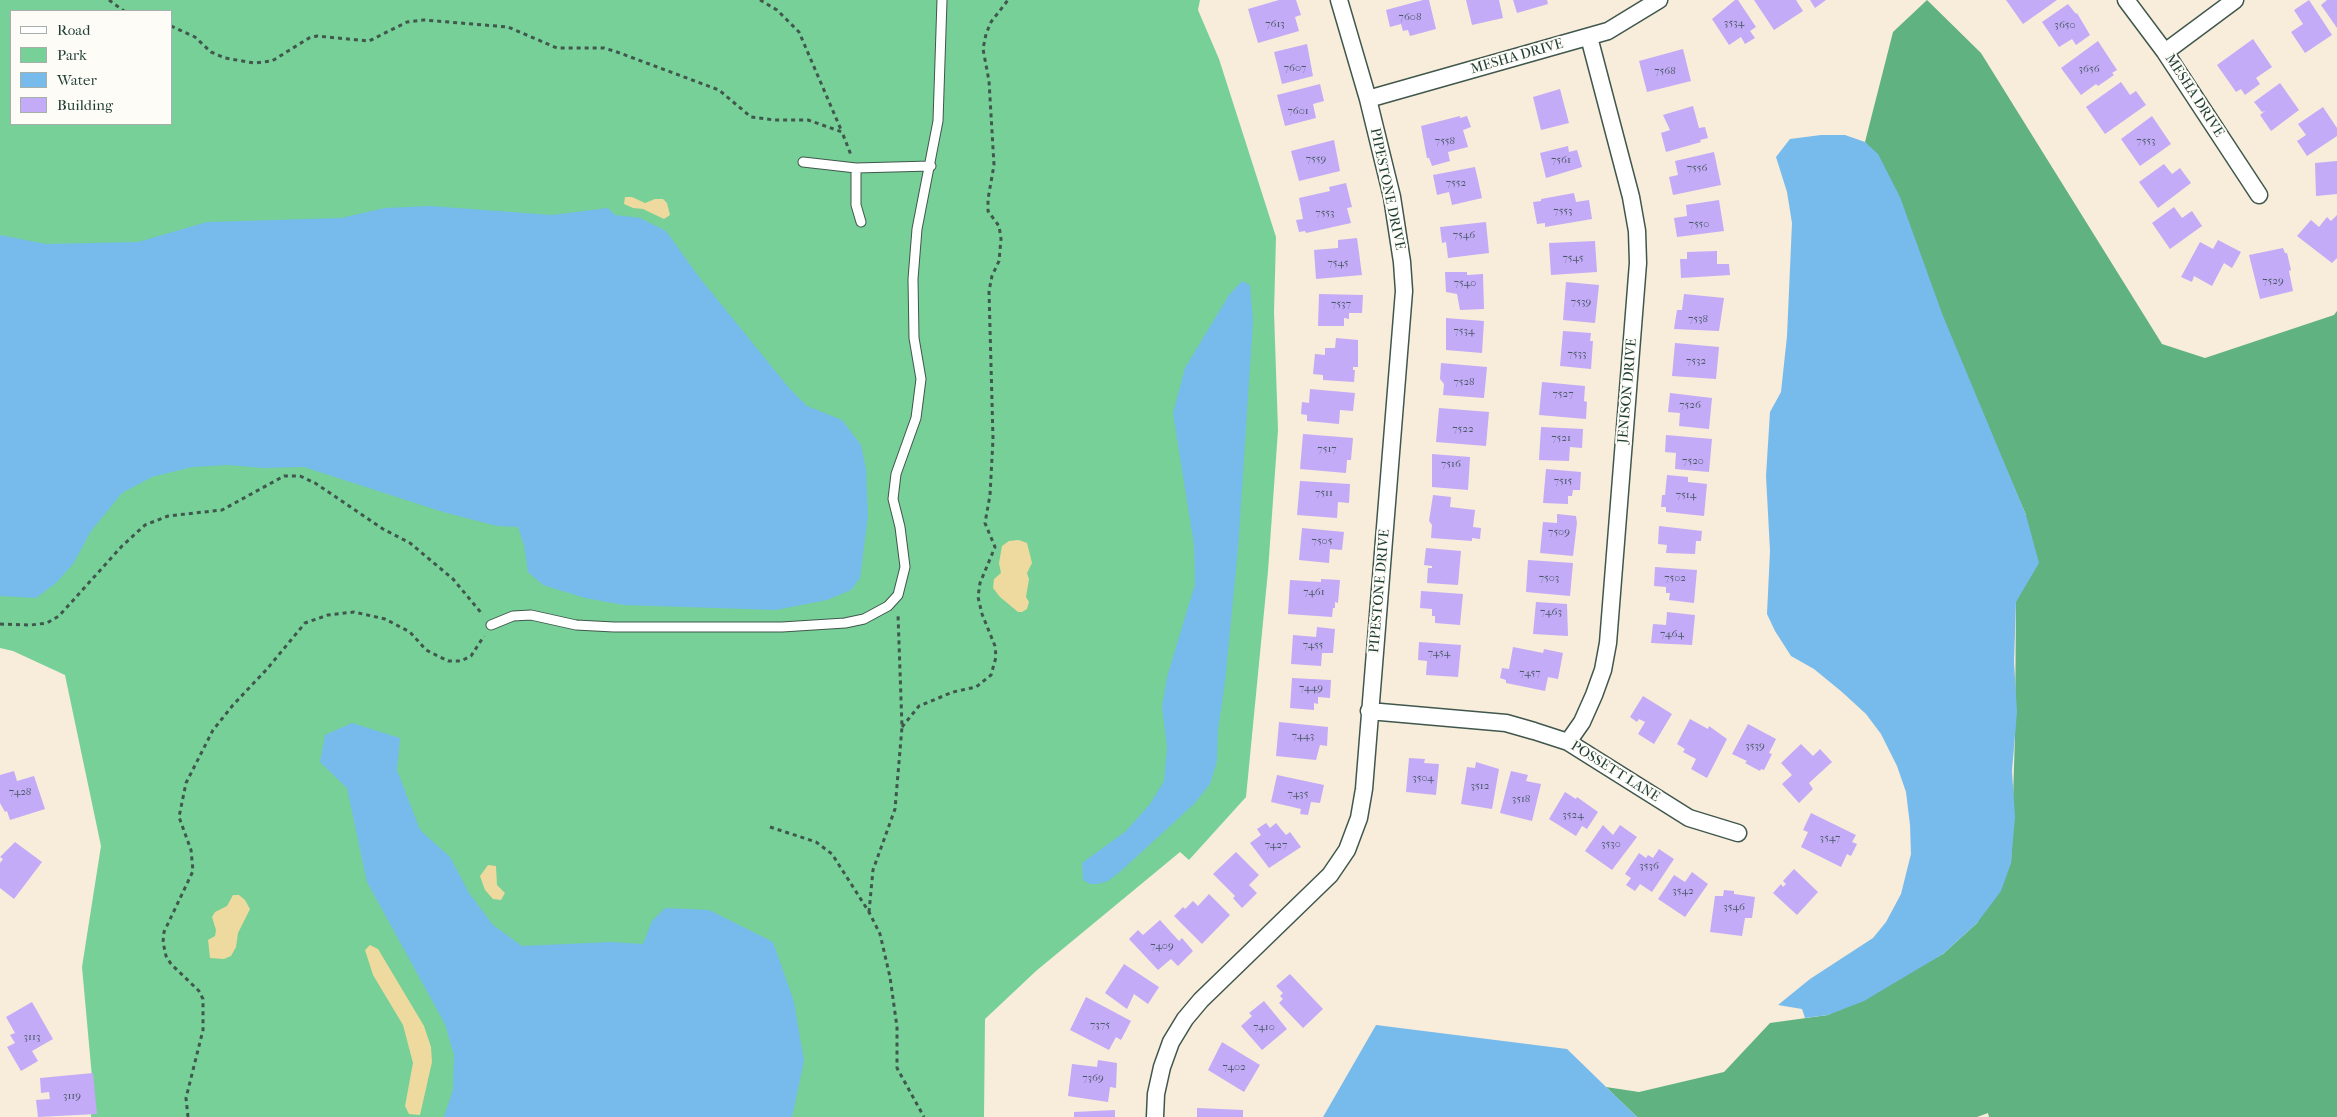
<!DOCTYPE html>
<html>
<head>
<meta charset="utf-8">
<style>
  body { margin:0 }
  #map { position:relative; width:2337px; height:1117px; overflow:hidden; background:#f8ecda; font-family:"IM FELL French Canon",serif }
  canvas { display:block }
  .legend { position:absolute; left:10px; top:10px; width:162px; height:115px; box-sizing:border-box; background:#fdfcf7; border:1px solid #a4b0a9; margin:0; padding:6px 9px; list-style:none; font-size:15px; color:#1f3d34 }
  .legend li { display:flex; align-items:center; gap:10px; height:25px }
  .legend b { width:25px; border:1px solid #a4b0a9 }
</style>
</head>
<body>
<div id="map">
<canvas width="2337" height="1117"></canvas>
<ul class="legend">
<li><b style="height:6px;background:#fff"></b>Road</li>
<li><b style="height:14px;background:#76d097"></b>Park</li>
<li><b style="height:14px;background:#77bbed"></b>Water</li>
<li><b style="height:14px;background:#c3abf7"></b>Building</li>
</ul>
</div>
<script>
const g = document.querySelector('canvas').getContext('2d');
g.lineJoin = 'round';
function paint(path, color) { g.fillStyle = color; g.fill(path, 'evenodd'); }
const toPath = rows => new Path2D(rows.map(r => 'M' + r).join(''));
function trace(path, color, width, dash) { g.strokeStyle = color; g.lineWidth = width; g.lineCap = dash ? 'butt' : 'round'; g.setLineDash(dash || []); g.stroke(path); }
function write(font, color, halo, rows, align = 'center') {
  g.font = font + ' "IM FELL French Canon",serif'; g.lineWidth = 4; g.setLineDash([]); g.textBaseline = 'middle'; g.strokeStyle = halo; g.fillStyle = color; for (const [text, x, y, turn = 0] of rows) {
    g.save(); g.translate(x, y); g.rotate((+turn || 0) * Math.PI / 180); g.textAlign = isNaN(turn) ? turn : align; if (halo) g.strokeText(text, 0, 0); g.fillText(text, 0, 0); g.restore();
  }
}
paint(toPath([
  [0,0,1200,0,1198,10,1219,59,1276,237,1274,312,1278,430,1268,571,1246,797,1189,860,1180,852,1036,971,985,1019,984,1117,91,1117,92,1077,82,967,101,846,65,675,13,651,0,648],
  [11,11,171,11,171,124,11,124]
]), '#76d097');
paint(toPath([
  [1927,0,1981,53,2162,344,2205,358,2334,315,2337,311,2337,1117,1989,1117,1988,1113,1977,1117,1637,1117,1606,1087,1639,1092,1724,1072,1770,1023,1828,1015,1943,954,1977,923,2011,863,2015,735,2016,602,2026,515,1865,142,1893,32]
]), '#60b280');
paint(toPath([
  [625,197,632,197,645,203,655,199,663,199,667,203,670,215,664,219,643,209,633,208,624,204],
  [1019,540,1027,543,1032,563,1027,573,1029,579,1026,597,1029,602,1027,609,1022,612,1018,612,1000,597,993,588,994,579,1001,573,999,563,1002,546,1009,541],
  [488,865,496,866,497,885,505,893,501,900,493,899,485,890,480,876],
  [233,895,239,895,245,900,250,909,238,933,236,947,231,956,224,959,210,958,208,940,215,936,216,930,212,917,215,912,227,906],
  [370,945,378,949,424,1026,431,1047,432,1062,420,1115,409,1114,405,1106,413,1063,403,1025,373,975,365,950]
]), '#eeda9e');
paint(toPath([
  [1821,135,1845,135,1865,142,1878,154,1900,197,1943,316,2026,515,2039,563,2016,602,2014,662,2017,712,2012,771,2015,817,2011,863,2001,891,1977,923,1943,954,1864,1001,1828,1015,1805,1018,1802,1009,1778,1005,1810,979,1873,938,1886,922,1901,894,1911,854,1910,825,1906,792,1897,766,1881,734,1866,714,1842,692,1814,669,1791,656,1775,631,1767,614,1770,551,1766,476,1770,412,1781,392,1787,336,1792,223,1787,192,1776,157,1790,139],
  [430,206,552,215,608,208,615,215,640,218,666,231,699,277,789,388,807,406,842,420,861,445,866,469,868,516,860,578,851,590,827,600,776,610,624,605,585,598,543,585,528,572,524,545,518,527,497,526,443,512,304,467,263,468,228,465,192,467,152,477,122,493,91,531,73,564,56,583,36,598,0,596,0,235,46,244,138,242,207,222,341,218,385,208],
  [1242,281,1250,285,1253,321,1238,549,1225,682,1218,729,1217,761,1210,784,1194,804,1121,871,1108,881,1098,884,1090,884,1083,880,1082,863,1126,831,1150,804,1164,781,1167,747,1162,707,1167,677,1195,584,1194,545,1173,413,1185,368,1229,295],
  [352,723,400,738,397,770,420,830,450,857,469,893,493,925,522,946,611,942,643,944,652,921,665,908,709,910,773,942,794,1002,804,1061,792,1117,444,1117,453,1090,454,1055,445,1024,367,882,347,788,320,762,325,735],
  [1376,1025,1567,1049,1637,1117,1323,1117]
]), '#77bbed');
paint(toPath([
  [1279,0,1296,0,1301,15,1295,17,1299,31,1258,43,1248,9],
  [1423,0,1429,0,1436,29,1410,36,1408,30,1403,31,1401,24,1390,27,1386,10],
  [1466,0,1499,0,1503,18,1472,25],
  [1513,0,1547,0,1548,4,1517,13],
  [1735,0,1738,0,1756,27,1750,31,1755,38,1745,44,1741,37,1729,45,1712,19],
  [1754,0,1796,0,1803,11,1774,30],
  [1810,0,1826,0,1815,8],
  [2006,0,2057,0,2023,24],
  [2309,0,2332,35,2305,53,2291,32,2303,24,2294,10],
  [2327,0,2337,0,2337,28,2321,5],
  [2068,4,2076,14,2077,13,2090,35,2076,45,2072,39,2059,47,2042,22],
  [2253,39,2272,67,2256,78,2260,84,2245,95,2241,89,2236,92,2217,65],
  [2098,41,2117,70,2112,73,2114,75,2098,86,2096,84,2081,95,2061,68],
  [1307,44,1313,76,1282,84,1274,52],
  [1683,49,1691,81,1647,92,1639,61],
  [2121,82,2130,95,2136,91,2146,105,2105,134,2086,107],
  [2280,83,2299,110,2271,131,2260,115,2265,111,2262,112,2254,102],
  [1320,84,1324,101,1313,104,1316,118,1285,126,1277,95],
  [1560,89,1569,123,1541,130,1533,97],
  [1693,106,1699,128,1705,127,1708,138,1700,140,1701,142,1666,152,1661,133,1670,130,1663,115],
  [2323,107,2337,128,2337,136,2307,156,2297,141,2306,135,2298,124],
  [1460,116,1460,118,1467,116,1471,127,1463,130,1468,147,1448,152,1450,161,1432,166,1429,158,1427,158,1421,126],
  [2152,116,2171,144,2140,166,2121,139],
  [1334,140,1340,171,1299,181,1291,151],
  [1568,146,1569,152,1577,150,1582,167,1546,178,1540,153],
  [1714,152,1721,185,1673,195,1669,177,1678,175,1675,161],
  [2337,161,2337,194,2316,196,2315,163],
  [2164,164,2172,174,2180,168,2191,183,2158,208,2139,182],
  [1475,167,1482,198,1452,205,1449,192,1437,195,1433,175],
  [1346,183,1352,207,1347,208,1351,223,1306,233,1305,231,1299,232,1296,220,1303,219,1299,198,1330,191,1329,187],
  [1574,193,1576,202,1589,200,1592,219,1545,227,1545,223,1537,224,1533,202,1541,201,1541,199],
  [1719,200,1724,231,1677,237,1674,218,1687,216,1686,205],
  [2174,207,2182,218,2192,211,2202,226,2170,249,2152,223],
  [2337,215,2337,258,2332,263,2297,236,2311,220,2319,227,2327,217,2331,221],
  [1486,222,1489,253,1448,258,1446,242,1442,243,1440,227],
  [1357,238,1362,275,1316,279,1314,250,1338,248,1338,240],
  [2218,240,2241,252,2232,268,2224,263,2212,286,2194,276,2192,282,2181,277,2200,242,2213,249],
  [1595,241,1597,272,1551,275,1549,243],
  [2283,248,2285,253,2287,253,2291,270,2289,271,2293,291,2260,299,2249,255],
  [1717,251,1717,264,1729,264,1730,275,1681,278,1680,259,1687,259,1687,252],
  [1445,272,1467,272,1467,275,1483,274,1484,309,1460,310,1457,294,1446,292],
  [1566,282,1599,285,1595,323,1563,320],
  [1319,294,1363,295,1362,313,1349,313,1349,319,1344,318,1344,326,1318,326],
  [1684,294,1724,298,1719,331,1674,329,1677,310,1682,310],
  [1446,318,1484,321,1482,353,1446,350],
  [1563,331,1591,333,1590,341,1593,341,1591,369,1560,366],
  [1336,338,1358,340,1358,367,1353,367,1353,370,1355,370,1354,382,1323,380,1323,375,1313,374,1315,354,1325,355,1325,348,1335,348],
  [1675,343,1719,347,1716,379,1672,376],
  [1441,363,1487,367,1484,398,1443,395,1444,384,1440,379],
  [1542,382,1585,386,1584,401,1587,402,1586,419,1539,415],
  [1310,389,1355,393,1353,411,1340,410,1339,424,1307,421,1307,415,1301,414,1302,402,1309,403],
  [1670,393,1712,398,1709,429,1679,426,1680,413,1668,412],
  [1439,408,1489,412,1486,446,1436,442],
  [1541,427,1583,429,1582,448,1570,447,1569,461,1539,460],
  [1303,434,1353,438,1351,460,1347,460,1346,473,1300,469],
  [1666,435,1712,439,1709,472,1675,469,1676,453,1665,452],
  [1432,454,1470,457,1468,490,1432,487],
  [1546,469,1581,472,1580,490,1573,490,1572,496,1568,496,1568,504,1543,503],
  [1667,475,1688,477,1688,482,1707,484,1704,516,1666,512,1666,507,1661,507,1662,495,1665,495],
  [1300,481,1350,484,1349,503,1338,502,1337,518,1297,515],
  [1433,495,1451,497,1450,507,1475,510,1473,527,1481,528,1480,539,1472,538,1472,541,1431,538,1432,525,1429,521],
  [1557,514,1576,516,1577,523,1573,556,1540,553,1543,522,1557,523],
  [1659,526,1702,531,1701,541,1696,541,1695,554,1666,553,1667,545,1658,544],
  [1302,528,1344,532,1342,550,1330,549,1329,563,1299,560],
  [1426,548,1461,551,1458,585,1427,583,1428,568,1432,568,1432,566,1424,565],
  [1528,560,1573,563,1570,596,1526,592],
  [1655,567,1697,570,1694,603,1669,600,1670,593,1666,593,1666,587,1654,586],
  [1321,579,1340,580,1338,603,1335,602,1335,608,1333,608,1332,617,1288,614,1290,580,1321,582],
  [1421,591,1463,594,1460,625,1435,623,1435,616,1432,616,1432,609,1420,608],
  [1536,602,1567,604,1568,636,1533,634],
  [1667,612,1695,615,1692,645,1651,643,1653,624,1666,625],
  [1317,627,1335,629,1333,653,1322,653,1321,666,1291,664,1293,635,1316,637],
  [1419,642,1461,645,1458,677,1426,675,1427,661,1418,660],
  [1513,647,1543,653,1544,649,1563,653,1558,679,1548,677,1545,691,1506,683,1506,680,1500,678,1502,668,1509,669],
  [1292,678,1331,680,1330,698,1318,697,1318,704,1314,703,1314,710,1290,708],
  [1643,696,1672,714,1654,744,1638,734,1645,722,1639,719,1637,722,1630,717],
  [1690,719,1708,729,1709,726,1727,739,1707,778,1691,769,1696,759,1683,752,1685,749,1677,744],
  [1279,722,1328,727,1327,746,1320,745,1316,760,1276,756],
  [1748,724,1776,739,1769,753,1772,754,1764,770,1761,769,1760,771,1745,763,1747,761,1732,754],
  [1801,744,1813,756,1820,749,1832,762,1809,783,1813,789,1799,803,1782,784,1792,775,1781,763],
  [1409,758,1425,759,1424,763,1439,764,1436,795,1406,792],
  [1476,762,1499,769,1492,809,1461,804,1467,767,1475,768],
  [14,771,17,781,34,776,45,809,10,820,7,811,5,812,0,803,0,775],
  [1511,771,1528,775,1526,781,1541,784,1532,821,1500,813],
  [1277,775,1324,785,1320,803,1311,802,1308,815,1300,814,1301,809,1271,802],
  [1565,792,1576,799,1577,797,1598,812,1587,829,1582,826,1576,836,1549,819],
  [1811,813,1856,835,1852,842,1857,844,1851,856,1847,854,1841,867,1801,847,1808,832,1803,830],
  [1266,823,1270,828,1276,823,1286,835,1290,832,1301,847,1269,868,1250,843,1261,835,1257,829],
  [1603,825,1613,835,1620,825,1637,837,1612,870,1585,851],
  [15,842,42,862,14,899,0,888,0,863,3,859,0,857],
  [1659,849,1674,859,1652,892,1640,884,1635,891,1626,885,1631,878,1625,874,1639,853,1646,858,1648,855,1653,858],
  [1236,852,1259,875,1249,885,1257,893,1242,908,1233,898,1235,896,1213,874],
  [1794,869,1818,892,1797,915,1773,893,1781,884,1783,887,1786,884,1783,881],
  [1692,872,1708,884,1685,917,1658,899,1674,875,1685,882],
  [1724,890,1734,891,1734,894,1755,897,1752,918,1745,918,1742,936,1710,932,1715,896,1723,896],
  [1209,894,1230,915,1202,944,1174,916,1183,907,1185,909,1193,901,1198,906],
  [1160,920,1179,941,1182,938,1193,951,1178,966,1171,959,1158,970,1129,939,1138,930,1143,935],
  [1124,964,1159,987,1148,1004,1134,994,1127,1009,1105,993],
  [1290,974,1323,1009,1303,1028,1279,1003,1283,999,1280,996,1283,993,1276,986],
  [1086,997,1131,1021,1121,1040,1116,1037,1109,1050,1070,1030],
  [1264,1001,1287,1029,1262,1050,1241,1026,1252,1016,1249,1013],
  [32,1002,53,1039,32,1051,38,1061,21,1071,7,1047,15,1043,10,1035,15,1033,6,1017],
  [1222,1042,1260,1065,1244,1092,1208,1070],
  [1098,1060,1117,1063,1116,1088,1110,1087,1108,1102,1068,1096,1072,1064,1097,1067],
  [93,1073,97,1114,38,1117,36,1100,50,1099,49,1092,41,1093,40,1078],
  [1197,1108,1243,1110,1243,1117,1197,1117],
  [1115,1110,1115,1117,1074,1117,1074,1112]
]), '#c3abf7');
const lane = toPath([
  [803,162,856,168,931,166],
  [856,168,856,205,861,222],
  [491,625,513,616,531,615,576,625,614,627,782,627,845,623,864,619,888,606,898,595,905,567,900,527,893,499,896,474,916,418,921,379,914,338,913,279,917,229,938,121,942,0]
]);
const street = toPath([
  [2126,0,2165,52,2259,195],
  [2165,52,2235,0],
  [1368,99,1608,31,1659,0],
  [1369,711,1506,723,1534,731,1568,742,1689,818,1738,833],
  [1568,742,1582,722,1594,695,1603,670,1608,643,1638,263,1637,231,1631,197,1589,37],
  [1155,1117,1156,1094,1162,1067,1171,1042,1185,1019,1201,1000,1330,875,1347,850,1359,818,1364,789,1404,291,1402,262,1392,197,1368,99,1339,0]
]);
trace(lane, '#40574d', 11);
trace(street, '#40574d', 19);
trace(toPath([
  [109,0,124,11],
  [760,0,777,10,799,32,842,132],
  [171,26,195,37,211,52,225,58,254,63,272,61,309,38,317,36,369,41,407,22,424,20,508,27,557,48,604,48,617,52,719,90,751,117,774,120,808,120,842,132,851,155],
  [0,624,31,625,47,623,59,616,122,546,145,525,168,516,222,510,284,476,300,476,315,483,383,529,410,543,453,579,483,615],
  [902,727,919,706,953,692,976,687,991,675,996,657,995,646,982,614,978,597,980,583,995,547,985,523,990,495,993,439,989,291,992,276,999,261,1001,239,999,226,988,211,988,199,994,165,989,81,983,49,986,34,991,22,1008,0],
  [770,827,816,842,832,854,869,912,880,934,890,977,897,1027,897,1068,924,1117],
  [869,912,873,870,895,809,902,727,898,615],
  [188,1117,186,1098,203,1030,203,999,199,991,171,964,166,956,163,942,164,932,193,871,191,850,179,817,186,783,213,730,233,705,267,669,305,623,328,615,354,612,385,619,410,632,426,650,448,661,461,661,471,656,484,636]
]), '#40574d', 3, [4, 4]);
trace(lane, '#fff', 9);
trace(street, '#fff', 16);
write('11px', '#485865', null, [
  ["7608",1410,17],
  ["3534",1734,23],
  ["7613",1275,24],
  ["3650",2065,25],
  ["7607",1295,68],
  ["3656",2089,69],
  ["7568",1665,71],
  ["7601",1298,111],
  ["7558",1445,141],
  ["7553",2146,141],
  ["7559",1316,159],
  ["7561",1561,160],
  ["7556",1697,168],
  ["7552",1456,183],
  ["7553",1563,211],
  ["7553",1325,213],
  ["7550",1699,224],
  ["7546",1464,235],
  ["7545",1573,258],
  ["7545",1338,263],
  ["7529",2273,281],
  ["7540",1465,283],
  ["7539",1581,302],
  ["7537",1341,304],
  ["7538",1698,319],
  ["7534",1464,331],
  ["7533",1577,354],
  ["7532",1696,361],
  ["7528",1464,382],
  ["7527",1563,394],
  ["7526",1690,405],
  ["7522",1463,429],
  ["7521",1561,438],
  ["7517",1327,449],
  ["7520",1693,461],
  ["7516",1451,464],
  ["7515",1563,481],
  ["7511",1324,493],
  ["7514",1686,495],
  ["7509",1559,532],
  ["7505",1322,541],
  ["7503",1549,578],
  ["7502",1675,578],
  ["7461",1314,592],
  ["7463",1551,612],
  ["7464",1672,634],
  ["7455",1313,645],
  ["7454",1439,653],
  ["7457",1530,673],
  ["7449",1311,688],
  ["7443",1303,736],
  ["3539",1755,746],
  ["3504",1423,778],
  ["3512",1480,786],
  ["7428",20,792],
  ["7435",1298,794],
  ["3518",1521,799],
  ["3524",1573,815],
  ["3547",1830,838],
  ["3530",1611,844],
  ["7427",1276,845],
  ["3536",1649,866],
  ["3542",1683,891],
  ["3546",1734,907],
  ["7409",1162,946],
  ["7375",1100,1025],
  ["7410",1264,1027],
  ["3113",32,1037],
  ["7402",1234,1067],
  ["7369",1093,1078],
  ["3119",72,1096]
]);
write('14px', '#1f3d34', '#fdfcf7', [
  ["MESHA DRIVE",1517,57,-16],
  ["MESHA DRIVE",2194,96,57],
  ["PIPESTONE DRIVE",1387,189,78],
  ["JENISON DRIVE",1628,391,-85],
  ["PIPESTONE DRIVE",1380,591,-85],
  ["POSSETT LANE",1615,772,32]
]);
</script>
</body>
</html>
